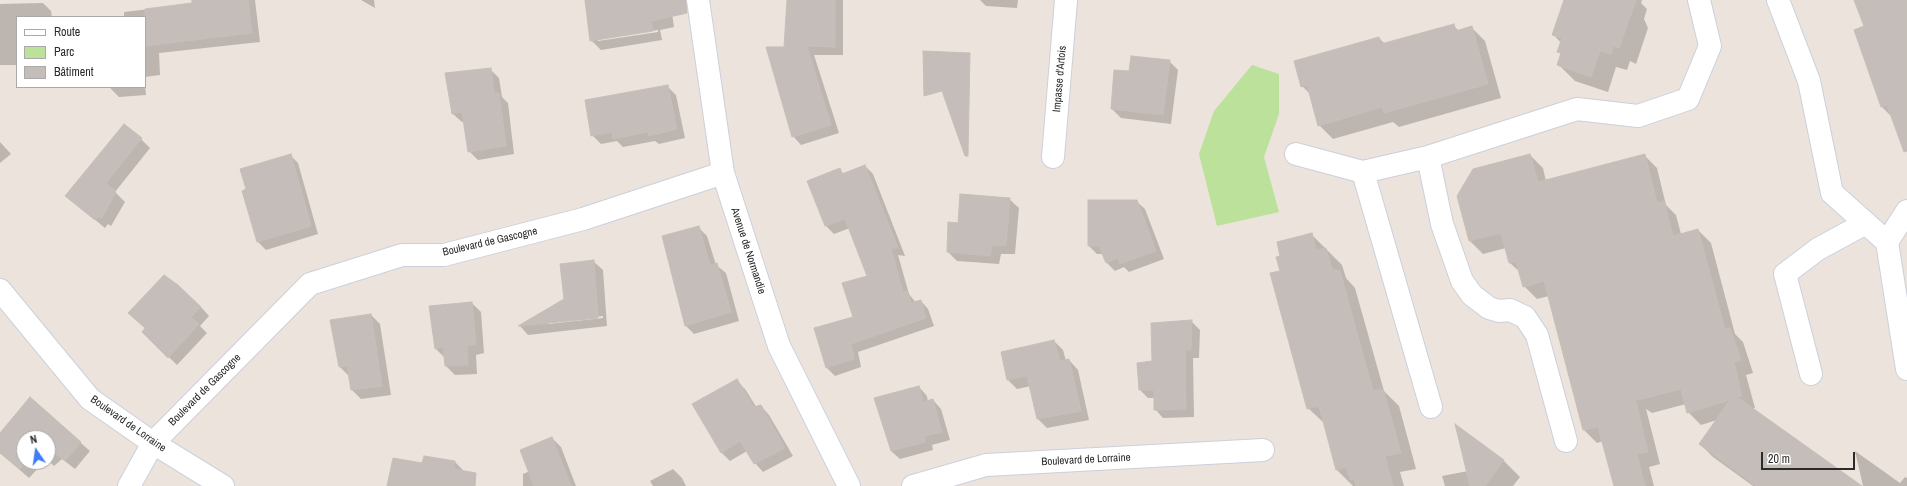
<!DOCTYPE html>
<html>
<head>
<meta charset="utf-8">
<style>
  body { margin:0 }
  #map { position:relative; width:1907px; height:486px; overflow:hidden; background:#ece3dc; font-family:"Archivo Narrow",sans-serif }
  canvas { display:block }
  .legend { position:absolute; left:16px; top:16px; width:130px; height:72px; box-sizing:border-box; background:#fff; border:1px solid #aaa; margin:0; padding:5px 7px; list-style:none; font-size:12px; color:#2a2a2a }
  .legend li { display:flex; align-items:center; gap:8px; height:20px }
  .legend b { width:20px; border:1px solid #aaa }
  .north { position:absolute; left:16px; top:430px; width:40px; height:40px; box-sizing:border-box; background:#fff; border:1px solid #aaa; border-radius:50%; rotate:347deg; font-size:11px; font-weight:700; line-height:16px; text-align:center; color:#2a2a2a }
  .north::after { content:''; display:block; margin:auto; width:14px; height:18px; background:#417cf4; clip-path:polygon(50% 0,100% 100%,50% 72%,0 100%) }
  .scale { position:absolute; left:1761px; top:452px; width:94px; height:18px; box-sizing:border-box; border:2px solid #2a2a2a; border-top:0; padding-left:5px; font-size:12px; line-height:14px; white-space:nowrap; color:#2a2a2a; -webkit-text-stroke:3px #fff; paint-order:stroke }
</style>
</head>
<body>
<div id="map">
<canvas width="1907" height="486"></canvas>
<ul class="legend">
<li><b style="height:5px;background:#fff"></b>Route</li>
<li><b style="height:11px;background:#bce19a"></b>Parc</li>
<li><b style="height:11px;background:#c4bdb9"></b>Bâtiment</li>
</ul>
<div class="north">N</div>
<div class="scale">20 m</div>
</div>
<script>
const g = document.querySelector('canvas').getContext('2d');
g.lineJoin = 'round';
function paint(path, color) { g.fillStyle = color; g.fill(path, 'evenodd'); }
const toPath = rows => new Path2D(rows.map(r => 'M' + r).join(''));
function trace(path, color, width, dash) { g.strokeStyle = color; g.lineWidth = width; g.lineCap = dash ? 'butt' : 'round'; g.setLineDash(dash || []); g.stroke(path); }
function write(font, color, halo, rows, align = 'center') {
  g.font = font + ' "Archivo Narrow",sans-serif'; g.lineWidth = 3.5; g.setLineDash([]); g.textBaseline = 'middle'; g.strokeStyle = halo; g.fillStyle = color; for (const [text, x, y, turn = 0] of rows) {
    g.save(); g.translate(x, y); g.rotate((+turn || 0) * Math.PI / 180); g.textAlign = isNaN(turn) ? turn : align; if (halo) g.strokeText(text, 0, 0); g.fillText(text, 0, 0); g.restore();
  }
}
paint(toPath([
  [1252,65,1279,74,1279,114,1264,157,1279,212,1217,226,1199,154,1214,111]
]), '#bce19a');
paint(toPath([
  [193,0,255,0,260,42,159,53,160,75,145,77,145,17,124,17,124,12,193,4],
  [361,0,374,0,375,8],
  [592,0,670,0,674,27,660,30,662,40,601,50,591,40],
  [658,30,658,32,598,41,598,39],
  [788,0,843,0,843,55,814,55,839,133,801,145,793,136,785,48],
  [980,0,1018,0,1017,8,986,6],
  [1565,0,1642,0,1641,3,1647,9,1644,19,1648,28,1636,64,1630,61,1627,70,1616,67,1608,92,1575,81,1559,65,1562,54,1559,51,1561,43,1553,34],
  [1855,0,1907,0,1907,143,1892,117,1882,107,1855,31,1865,27],
  [43,3,51,11,52,17,17,17,17,65,0,65,0,4],
  [1453,25,1459,31,1471,27,1485,41,1501,98,1399,127,1393,122,1333,139,1319,125,1310,94,1302,86,1379,38,1385,44],
  [1169,61,1178,70,1171,124,1121,118,1112,109,1114,71,1130,72],
  [490,69,499,78,502,97,508,103,514,154,478,160,469,151,465,122,462,122,453,114],
  [145,84,146,95,119,97,111,89,110,87,145,87],
  [667,86,676,95,685,138,659,144,655,141,623,147,617,141,601,144,592,135],
  [141,139,150,148,115,192,125,202,111,226,108,224,105,228,66,196],
  [0,142,11,154,0,163],
  [290,155,298,163,318,234,266,250,258,242,243,191,247,190],
  [1530,155,1543,168,1546,181,1644,155,1657,168,1666,205,1676,215,1681,234,1698,230,1711,243,1735,334,1743,342,1753,373,1746,375,1755,408,1752,409,1860,486,1753,486,1713,457,1700,444,1717,420,1701,425,1688,412,1686,404,1652,413,1646,409,1660,464,1649,467,1654,486,1615,486,1603,441,1597,443,1584,430,1549,296,1537,299,1524,286,1521,273,1510,263,1506,248,1483,254,1470,241,1458,196],
  [865,166,873,174,905,256,898,255,909,294,916,303,921,301,928,309,934,326,858,352,861,367,835,376,827,368,815,328,854,318,868,277,850,228,834,234,826,226,839,169,844,174],
  [1009,199,1019,208,1015,254,1001,254,999,264,957,261,948,252,959,224],
  [1136,201,1145,209,1164,259,1129,272,1124,267,1115,271,1106,262,1103,254,1097,254,1089,246],
  [698,227,707,236,716,265,726,273,739,321,694,334,685,325],
  [1311,234,1342,265,1346,278,1355,288,1384,391,1399,406,1416,469,1400,472,1404,486,1353,486,1337,470,1325,424,1308,408,1281,271],
  [593,261,603,270,607,326,528,335,520,326,566,300],
  [603,316,603,318,548,324,550,322],
  [472,303,481,312,484,353,476,355,477,374,455,375,446,366,445,358,436,349,430,307],
  [201,307,209,316,200,326,207,333,177,365,143,332],
  [371,315,380,324,391,395,361,399,352,390,349,376,340,367],
  [1191,321,1200,330,1199,358,1193,358,1194,417,1163,418,1155,409,1155,398,1148,398,1140,390],
  [1054,341,1063,350,1066,361,1069,360,1078,370,1089,420,1047,428,1038,419,1031,386,1017,389,1008,380],
  [736,380,745,389,757,408,761,406,769,415,793,456,763,472,755,463,747,451,730,461,721,452],
  [919,387,927,396,928,402,933,400,941,409,950,440,932,445,933,450,900,459,891,451],
  [30,399,90,451,75,469,62,459,54,466,48,460,48,438,24,438,24,462,44,462,29,478,0,453,0,435],
  [1457,427,1504,461,1520,477,1513,486,1445,486,1442,476,1468,471],
  [552,438,561,447,576,486,523,486,523,474,530,471],
  [1855,451,1900,483,1905,477,1907,478,1907,486,1863,486],
  [424,457,455,462,464,471,461,486,388,486,423,464],
  [673,469,682,478,686,486,653,486,650,481]
]), '#0003');
const building = toPath([
  [192,0,248,0,252,33,145,46,145,9,192,3,192,0],
  [585,0,686,0,687,13,651,21,653,31,590,41,585,0],
  [787,0,835,0,835,47,807,46,831,125,792,137,766,47,784,47,787,0],
  [1564,0,1636,0,1619,48,1613,46,1611,54,1600,51,1591,77,1557,65,1561,53,1557,52,1562,38,1552,35,1564,0],
  [1854,0,1907,0,1907,151,1904,152,1887,105,1881,107,1854,30,1864,26,1854,0],
  [1454,24,1456,31,1472,26,1488,84,1384,113,1382,107,1318,126,1307,85,1301,87,1294,61,1379,37,1381,44,1454,24],
  [923,51,970,53,968,156,965,156,942,91,924,96,923,51],
  [1131,56,1170,60,1163,115,1111,109,1114,70,1129,71,1131,56],
  [491,68,494,93,499,93,506,146,468,152,462,112,452,114,445,73,491,68],
  [668,85,677,129,649,136,648,132,613,139,612,132,591,136,585,100,668,85],
  [124,124,142,138,106,183,116,192,102,218,99,216,95,220,65,196,124,124],
  [291,154,311,226,257,242,242,191,246,189,240,169,291,154],
  [1530,154,1538,182,1645,154,1657,203,1664,201,1673,236,1698,229,1725,329,1730,328,1741,360,1734,362,1742,396,1737,397,1862,486,1756,486,1699,444,1730,400,1687,413,1681,389,1638,400,1635,398,1648,452,1637,454,1645,486,1614,486,1598,427,1583,430,1544,281,1523,287,1516,262,1509,263,1501,233,1469,241,1457,196,1473,169,1530,154],
  [865,165,898,248,891,248,903,292,907,291,911,303,921,300,926,318,851,344,854,359,826,368,814,328,853,317,842,283,867,276,845,219,825,226,807,181,840,168,842,174,865,165],
  [960,194,1010,198,1006,245,992,246,990,256,947,252,948,222,958,223,960,194],
  [1088,200,1137,200,1156,251,1120,264,1118,258,1106,263,1099,246,1088,246,1088,200],
  [699,226,710,265,717,263,731,312,685,326,662,236,699,226],
  [1312,233,1316,250,1326,248,1332,269,1340,271,1373,391,1383,389,1401,453,1385,456,1393,486,1356,486,1354,479,1350,480,1346,467,1336,470,1319,406,1307,409,1270,273,1280,271,1276,257,1280,256,1277,242,1312,233],
  [594,260,598,318,518,326,564,299,560,264,594,260],
  [164,275,178,285,201,307,191,317,199,324,168,358,142,332,145,328,128,313,164,275],
  [472,302,476,344,467,346,468,365,445,366,443,347,435,349,429,306,472,302],
  [371,314,382,386,351,390,347,366,339,367,330,320,371,314],
  [1192,320,1191,350,1185,350,1186,409,1154,410,1154,390,1139,390,1137,363,1152,361,1151,323,1192,320],
  [1054,340,1060,361,1069,359,1081,411,1037,419,1027,376,1007,380,1001,352,1054,340],
  [737,379,754,407,761,405,785,448,754,464,740,441,721,453,692,404,737,379],
  [919,386,923,402,933,399,942,432,925,436,925,442,891,451,874,398,919,386],
  [30,397,81,442,65,461,48,447,48,438,24,438,24,462,27,462,20,469,0,453,0,433,30,397],
  [1455,424,1504,460,1485,486,1470,486,1455,424],
  [552,437,571,486,534,486,520,450,552,437],
  [424,456,455,461,454,469,476,473,475,486,387,486,393,458,422,463,424,456]
]);
paint(building, '#c4bdb9');
trace(building, '#c7beb6', 1);
const street = toPath([
  [698,0,723,173,779,346,849,486],
  [1778,0,1809,81,1832,193,1887,242,1907,211],
  [1296,154,1363,172],
  [1053,157,1066,0],
  [1428,157,1442,224,1462,281,1472,295,1489,308,1499,311,1510,310,1525,317,1537,335,1566,441],
  [1887,242,1907,369],
  [0,290,90,399,153,443,223,486],
  [1811,374,1785,274,1818,249,1866,223],
  [1431,407,1363,172,1428,157,1577,109,1638,116,1688,99,1710,46,1699,0],
  [129,486,153,443,310,284,402,255,444,255,583,219,723,173],
  [913,486,986,465,1263,450]
]);
trace(street, '#cbd0db', 24);
trace(street, '#fff', 22);
write('11px', '#2a2a2a', '#fff', [
  ["Impasse d'Artois",1060,79,-85],
  ["Boulevard de Gascogne",490,242,-13],
  ["Avenue de Normandie",748,251,72],
  ["Boulevard de Gascogne",205,390,-45],
  ["Boulevard de Lorraine",128,424,35],
  ["Boulevard de Lorraine",1086,460,-3]
]);
</script>
</body>
</html>
